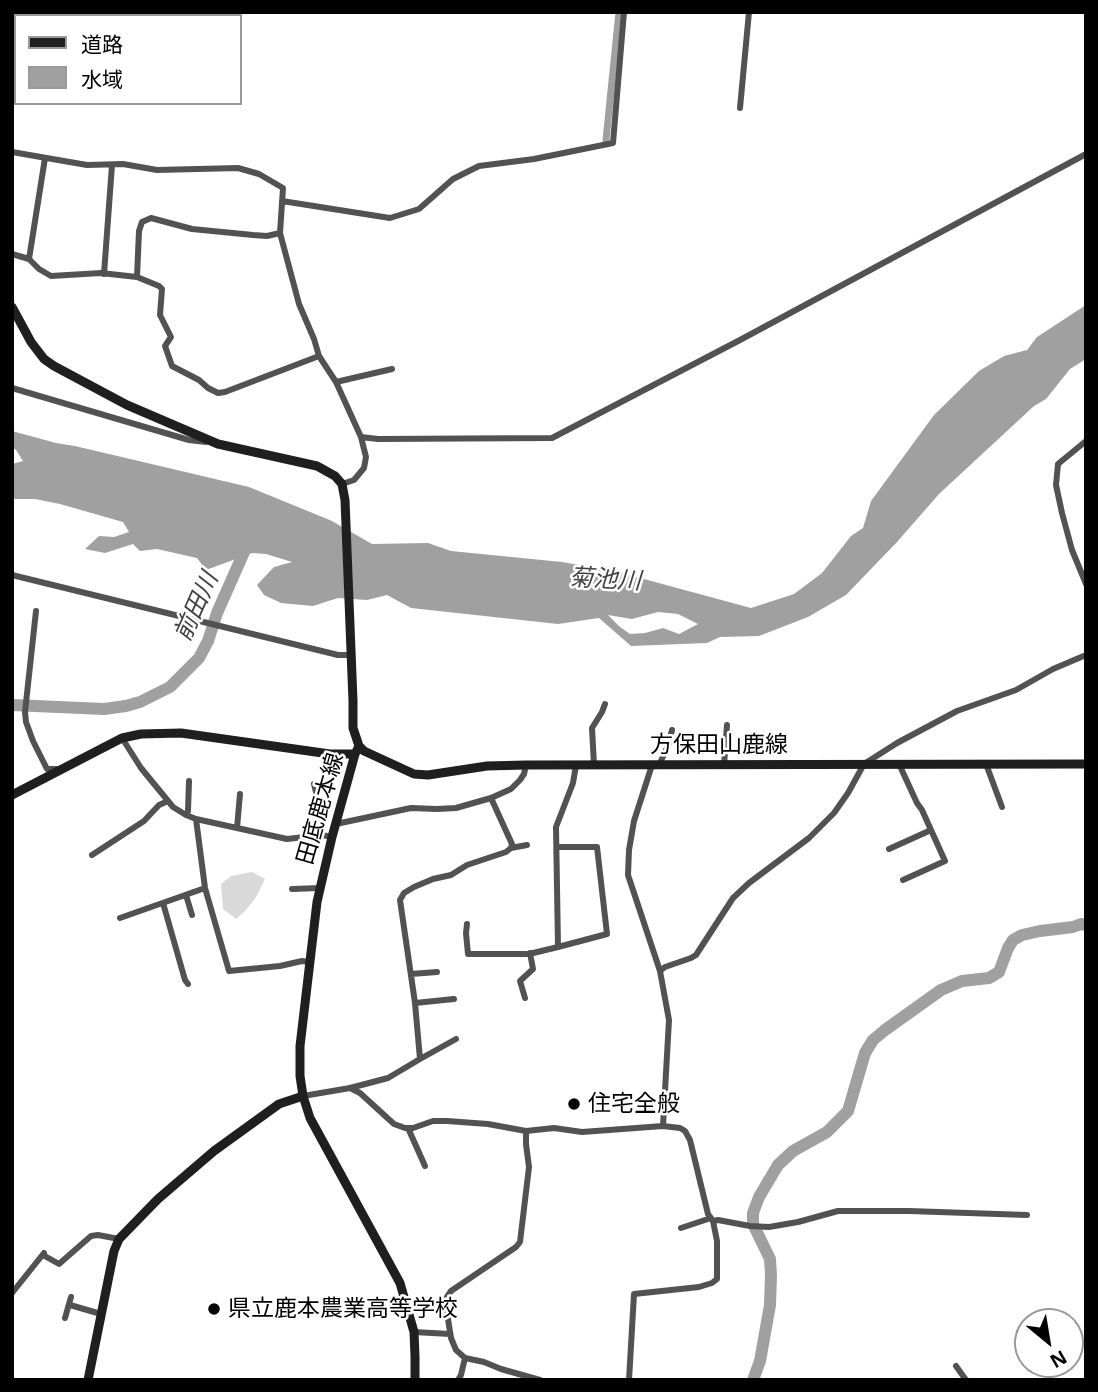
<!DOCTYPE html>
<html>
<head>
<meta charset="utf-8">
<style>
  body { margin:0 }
  #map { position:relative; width:1098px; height:1392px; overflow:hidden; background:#fff; font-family:"Open Sans","Noto Sans JP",sans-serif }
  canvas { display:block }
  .frame { position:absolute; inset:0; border:14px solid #000; pointer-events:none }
  .legend { position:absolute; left:14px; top:14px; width:228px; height:91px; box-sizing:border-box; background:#fff; border:2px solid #999; margin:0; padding:9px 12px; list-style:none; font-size:21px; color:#000 }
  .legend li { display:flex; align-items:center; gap:14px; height:35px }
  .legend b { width:35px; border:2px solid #999 }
  .north { position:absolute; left:1014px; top:1308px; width:70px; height:70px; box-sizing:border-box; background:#fff; border:2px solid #999; border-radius:50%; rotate:150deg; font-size:19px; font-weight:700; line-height:28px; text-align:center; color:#000 }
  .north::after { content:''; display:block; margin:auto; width:24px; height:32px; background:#000; clip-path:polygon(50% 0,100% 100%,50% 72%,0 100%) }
</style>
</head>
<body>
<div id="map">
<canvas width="1098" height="1392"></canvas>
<div class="frame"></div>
<ul class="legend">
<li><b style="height:9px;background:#1f1f1f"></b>道路</li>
<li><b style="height:19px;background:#a0a0a0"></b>水域</li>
</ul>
<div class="north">N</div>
</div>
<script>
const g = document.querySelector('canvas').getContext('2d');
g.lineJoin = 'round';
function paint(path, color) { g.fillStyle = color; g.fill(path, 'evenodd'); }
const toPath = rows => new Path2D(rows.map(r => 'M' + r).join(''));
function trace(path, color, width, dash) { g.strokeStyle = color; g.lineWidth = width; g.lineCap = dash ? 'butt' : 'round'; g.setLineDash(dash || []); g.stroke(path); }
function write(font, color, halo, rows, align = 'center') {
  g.font = font + ' "Open Sans","Noto Sans JP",sans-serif'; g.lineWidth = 5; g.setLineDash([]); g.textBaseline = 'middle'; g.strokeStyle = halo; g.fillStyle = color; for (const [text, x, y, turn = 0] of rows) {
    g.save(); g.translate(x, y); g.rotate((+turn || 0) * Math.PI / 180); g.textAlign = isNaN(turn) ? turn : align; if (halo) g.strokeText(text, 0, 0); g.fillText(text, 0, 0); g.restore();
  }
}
paint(toPath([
  [252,872,265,879,255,899,246,910,236,919,223,909,221,884,231,876]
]), '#d9d9d9');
paint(toPath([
  [1086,305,1086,359,1070,369,1046,399,1034,406,939,494,897,542,846,595,808,617,759,636,720,637,707,643,631,646,599,618,558,624,411,608,387,595,367,600,338,598,313,606,281,603,264,595,257,585,274,567,292,562,266,554,252,553,206,570,197,558,157,549,140,551,133,544,105,553,85,549,99,536,114,537,129,532,123,522,60,504,35,499,12,499,12,464,23,461,16,450,12,447,12,431,56,443,75,446,249,487,332,521,372,544,428,543,451,551,562,562,618,572,751,608,794,594,822,573,851,536,863,528,871,501,934,415,979,371,1004,356,1027,350,1037,337],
  [658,612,678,614,698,624,679,634,663,628,645,633,630,634,620,627,608,615,632,619]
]), '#a0a0a0');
trace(toPath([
  [606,140,619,12]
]), '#a0a0a0', 7);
trace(toPath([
  [12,705,104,709,126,706,140,702,170,687,199,658,208,641,217,613,248,543],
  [753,1380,760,1361,770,1305,771,1275,770,1259,753,1224,753,1213,759,1197,778,1165,793,1151,827,1132,848,1111,865,1053,873,1040,885,1030,941,990,962,981,989,978,999,972,1008,948,1013,940,1022,935,1040,931,1073,927,1081,924,1086,925]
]), '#a0a0a0', 12);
trace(toPath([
  [740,108,749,12],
  [12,152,87,165,123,164,157,170,238,168,259,174,283,188,280,233,299,304,314,339,319,356,336,382,361,437,366,457,364,468,354,480,342,484],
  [282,201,390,218,419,209,453,179,479,166,534,159,613,143,624,12],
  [12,254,29,259,39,269,51,276,101,273,137,277,159,286,162,289,160,315,171,337,165,346,172,366,199,380,208,388,218,393,225,392,319,356],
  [29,259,45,158],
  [104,274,112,165],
  [137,277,139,231,142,222,151,218,192,229,253,235,267,236,280,233],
  [336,382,392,369],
  [12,388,189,440,206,442],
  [361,437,378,439,552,438,740,340,1086,154],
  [1086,441,1058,464,1056,485,1062,513,1072,550,1086,584],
  [12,575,338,655,352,655],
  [36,611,25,712,26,722,33,741,47,769,60,769],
  [122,738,141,768,173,807,186,815,196,819,287,839,322,835,332,837],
  [899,764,917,803,922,810,945,861,903,880],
  [986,764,1002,807],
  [594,765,592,728,602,712,605,704],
  [652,765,634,821,629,850,628,875,660,971],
  [659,765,668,746,672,730],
  [724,765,727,725],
  [314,784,320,808,322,835],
  [186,815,188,811,189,781],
  [196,819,205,888,229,971,280,966,302,961,309,962],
  [336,824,411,808,437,809,456,808,491,798,511,789,520,780,524,774,526,765],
  [237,828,240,794],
  [557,847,597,847,607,934,558,947],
  [511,848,527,845],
  [889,849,931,830],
  [92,855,144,821,159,805,168,801],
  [292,889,320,888],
  [186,895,192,915],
  [163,903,185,980,188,984],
  [120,918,205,888],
  [467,924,466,933,468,954,529,954,558,947,556,827,573,783,576,765],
  [411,974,437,972],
  [525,998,520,981,533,969,530,953],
  [415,1003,454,999],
  [420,1059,456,1039],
  [350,1088,360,1093,394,1124,405,1128,413,1128,433,1121,447,1121,488,1124,526,1131,554,1128,582,1132,663,1126,680,1128,685,1131,690,1140,708,1214,713,1221,717,1241,717,1279,712,1283,699,1287,634,1294,629,1380],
  [303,1096,350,1088,388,1078,420,1059,415,1003,400,900,404,893,414,887,433,879,451,875,467,865,506,852,511,848,512,844,491,798],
  [663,1126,669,1020,660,971,665,967,691,958,696,955,733,898,749,883,809,838,834,813,848,793,864,764,897,743,957,711,1016,690,1053,669,1086,655],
  [408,1128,425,1166],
  [526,1131,526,1144,529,1167,520,1242,516,1247,451,1291,445,1300,451,1338,456,1350,465,1358,484,1362,501,1369,540,1380],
  [713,1221,718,1220,750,1226,769,1227,798,1222,838,1211,909,1211,1027,1215],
  [681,1228,711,1218],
  [43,1255,59,1264,91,1236,98,1235,119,1239],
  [12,1293,44,1253],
  [70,1305,101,1314],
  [65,1318,71,1297],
  [414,1332,450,1334],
  [956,1366,966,1380],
  [458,1380,461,1375,465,1358]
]), '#525252', 6);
trace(toPath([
  [12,307,31,342,44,359,54,366,127,405,218,444,317,466,335,476,342,484,345,500,353,701,353,728,359,746,364,751,414,774,428,775,487,766,526,765,1086,764],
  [359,746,355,754,332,837,317,902,300,1046,300,1076,303,1096,310,1118,400,1283,414,1332,415,1356,415,1380],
  [12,795,122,738,141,734,181,733,330,754,355,754],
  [88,1380,114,1251,119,1239,158,1199,214,1151,279,1104,303,1096]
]), '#1f1f1f', 9);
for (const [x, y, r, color] of [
  [574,1104,7,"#000"],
  [214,1309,7,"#000"]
]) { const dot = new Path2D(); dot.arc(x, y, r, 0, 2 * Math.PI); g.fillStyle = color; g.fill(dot); trace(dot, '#fff', 2.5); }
write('23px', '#000', '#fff', [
  ["方保田山鹿線",719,745],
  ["田底鹿本線",321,809,-74]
]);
write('23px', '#000', '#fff', [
  ["住宅全般",588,1104],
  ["県立鹿本農業高等学校",228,1309]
], 'left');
write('italic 24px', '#414141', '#fff', [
  ["菊池川",605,580,3],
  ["前田川",197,607,-66]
]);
</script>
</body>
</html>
